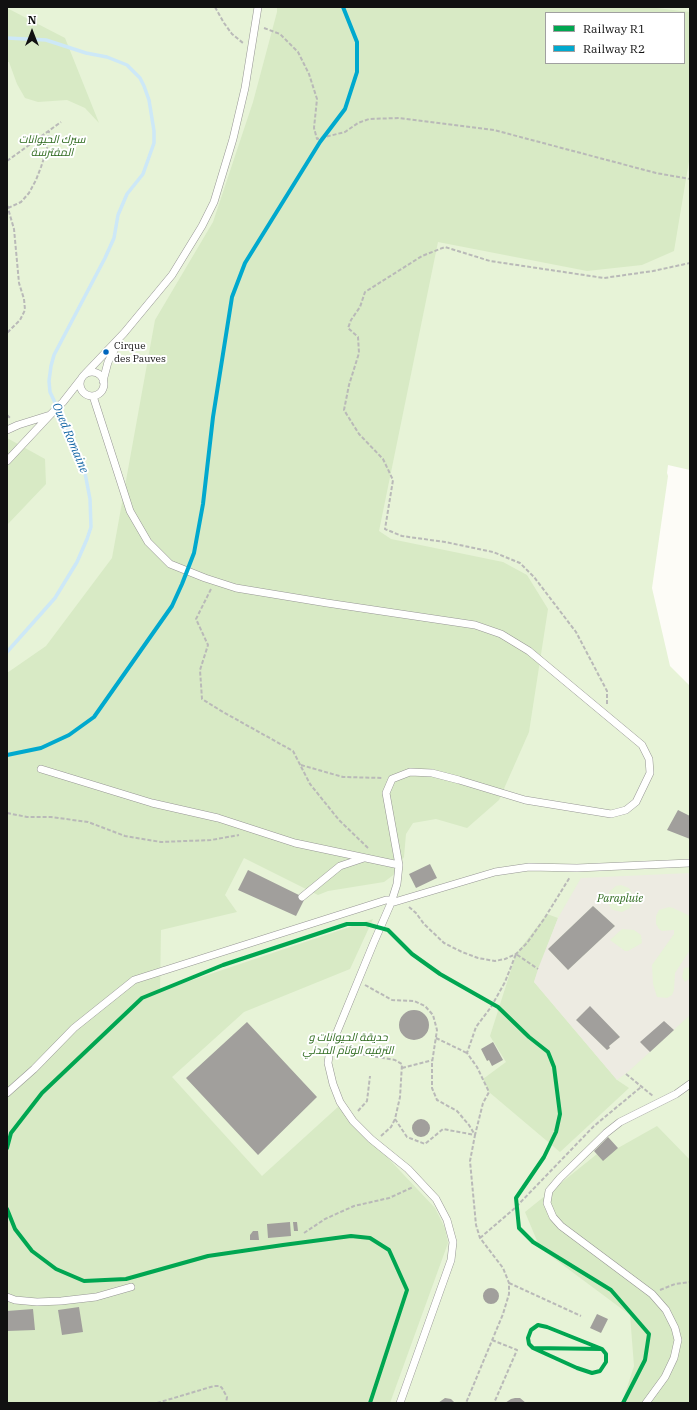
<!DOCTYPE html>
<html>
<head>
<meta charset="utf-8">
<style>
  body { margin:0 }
  #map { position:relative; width:697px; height:1410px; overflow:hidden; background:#fdfcf7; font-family:"IBM Plex Serif",serif }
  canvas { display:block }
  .frame { position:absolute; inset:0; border:8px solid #111; pointer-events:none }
  .legend { position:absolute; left:545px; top:12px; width:140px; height:52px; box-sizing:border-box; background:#fff; border:1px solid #a0a0a0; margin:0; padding:5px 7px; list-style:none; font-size:12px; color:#111 }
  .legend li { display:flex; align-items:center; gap:8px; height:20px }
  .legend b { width:20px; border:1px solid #a0a0a0 }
  .north { position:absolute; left:12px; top:12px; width:40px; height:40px; -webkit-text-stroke:3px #fff; paint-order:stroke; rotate:0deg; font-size:11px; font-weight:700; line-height:16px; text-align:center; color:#111 }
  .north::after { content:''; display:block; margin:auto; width:14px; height:18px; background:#111; clip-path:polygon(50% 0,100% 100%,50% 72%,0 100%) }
</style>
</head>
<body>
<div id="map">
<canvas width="697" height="1410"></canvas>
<div class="frame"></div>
<ul class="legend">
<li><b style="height:5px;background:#00a651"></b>Railway R1</li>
<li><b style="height:5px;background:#00a9ce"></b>Railway R2</li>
</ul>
<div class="north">N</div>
</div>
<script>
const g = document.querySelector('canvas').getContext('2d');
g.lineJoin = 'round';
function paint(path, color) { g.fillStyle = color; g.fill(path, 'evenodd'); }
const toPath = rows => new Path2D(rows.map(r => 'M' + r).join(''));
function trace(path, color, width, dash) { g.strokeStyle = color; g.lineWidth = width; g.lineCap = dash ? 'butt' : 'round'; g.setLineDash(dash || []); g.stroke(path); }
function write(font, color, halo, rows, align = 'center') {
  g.font = font + ' "IBM Plex Serif",Cairo,serif'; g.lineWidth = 4; g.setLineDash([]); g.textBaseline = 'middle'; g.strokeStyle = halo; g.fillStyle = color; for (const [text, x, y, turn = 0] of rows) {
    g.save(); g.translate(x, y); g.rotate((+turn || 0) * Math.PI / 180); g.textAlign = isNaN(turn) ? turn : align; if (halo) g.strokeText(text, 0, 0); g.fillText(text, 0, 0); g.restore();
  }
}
paint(toPath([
  [7,7,690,7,690,470,668,465,667,473,668,476,652,588,670,666,690,686,690,1403,7,1403],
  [546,13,684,13,684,63,546,63]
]), '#e7f3d7');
paint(toPath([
  [277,7,648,7,690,12,690,155,674,251,642,265,587,271,438,242,379,531,391,539,503,562,527,575,548,609,529,732,499,800,467,828,436,819,413,823,406,834,404,857,399,865,396,873,384,882,328,891,318,895,244,858,225,895,237,912,161,930,160,991,373,919,350,969,244,1012,172,1077,262,1176,339,1106,435,1208,445,1228,448,1243,390,1403,7,1403,7,673,46,646,112,558,155,320,213,222,253,102,277,12],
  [546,13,684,13,684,63,546,63],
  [7,8,65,38,99,123,85,108,67,100,38,102,25,98,17,84,9,62,7,62],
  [7,438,45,459,46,484,7,525],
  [547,914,558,918,534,982,617,1080,629,1088,560,1152,489,1092,483,1079,506,1062,490,1036,516,954],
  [657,1126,690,1160,690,1403,622,1403,634,1366,630,1315,540,1248,525,1212,597,1154,618,1148]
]), '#d8eac5');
paint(toPath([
  [690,873,690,916,673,908,669,907,659,910,656,916,656,924,659,929,662,931,674,930,674,934,652,965,653,984,657,997,667,998,672,995,674,990,675,973,690,950,690,967,684,968,682,977,685,982,690,978,690,1015,629,1071,617,1080,534,982,538,969,558,918,581,878],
  [621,885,629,888,633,895,634,900,630,908,622,912,613,910,610,907,607,899,610,891,616,886],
  [593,906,615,926,568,970,548,949],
  [622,929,634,930,641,935,642,943,628,951,625,951,610,940],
  [590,1007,620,1037,609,1046,610,1048,607,1050,576,1020]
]), '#edebe2');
trace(toPath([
  [7,38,46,40,86,53,107,57,127,65,140,78,144,86,149,100,154,131,154,143,143,174,127,194,118,215,114,238,105,258,54,355,51,366,49,381,50,392,70,434,85,473,90,499,91,527,87,539,77,562,55,598,7,652]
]), '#cde8f7', 3.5);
paint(toPath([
  [678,810,690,816,690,839,667,830],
  [430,864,437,878,416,888,409,874],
  [248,870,305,898,296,916,238,890],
  [593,906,615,926,568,970,548,949],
  [590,1006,620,1037,609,1046,610,1048,607,1050,576,1020],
  '399 1025a15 15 0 1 1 30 0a15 15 0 1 1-30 0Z',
  [664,1021,674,1030,650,1052,640,1042],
  [247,1022,317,1097,258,1155,186,1078],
  [493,1042,503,1060,492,1066,489,1060,487,1061,481,1049],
  '412 1128a9 9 0 1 1 18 0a9 9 0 1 1-18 0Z',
  [608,1137,618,1148,603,1161,594,1151],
  [290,1222,291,1236,268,1238,267,1224],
  [293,1222,297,1222,298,1231,294,1231],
  [253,1231,258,1231,259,1240,250,1240,250,1235],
  '483 1296a8 8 0 1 1 16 0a8 8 0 1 1-16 0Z',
  [79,1307,83,1332,62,1335,58,1310],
  [33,1309,35,1330,7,1331,7,1311],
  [597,1314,608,1319,601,1333,590,1328],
  [445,1398,451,1399,455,1403,438,1403],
  [515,1398,520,1398,526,1403,505,1403,511,1399]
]), '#a19f9c');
const lane = toPath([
  '80 384a12 12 0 1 1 24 0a12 12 0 1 1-24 0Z',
  [85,374,124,333,172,275,202,226,214,202,233,139,245,88,258,7],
  [103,381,108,362,117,345],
  [7,430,18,425,50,415],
  [7,461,50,415,63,402,81,379],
  [41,769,152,803,218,818,295,843,399,865,386,793,392,779,410,772,432,773,459,780,525,800,611,814,626,810,636,802,650,773,649,759,642,745,529,651,501,634,475,625,327,603,236,588,205,578,170,564,148,542,130,511,93,396],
  [399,865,397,884,391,903,374,942,330,1049,328,1063,333,1084,340,1102,353,1121,371,1139,408,1169,436,1199,447,1220,453,1242,451,1260,400,1403],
  [302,897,340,866,364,858],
  [391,903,495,872,529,867,577,868,690,863],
  [7,1093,34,1069,74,1028,134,980,386,900,392,900],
  [7,1297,15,1300,37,1302,61,1301,96,1297,131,1287],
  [646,1403,665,1377,674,1358,678,1340,675,1328,666,1310,652,1294,561,1226,553,1217,547,1203,549,1191,560,1178,606,1133,620,1122,676,1094,690,1084]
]);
trace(lane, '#979795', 8);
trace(toPath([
  [215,7,224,23,232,34,243,43],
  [264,28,280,34,298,52,309,74,317,99,314,128,317,139,345,132,358,123,369,119,399,118,494,130,656,173,690,179],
  [7,161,61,122],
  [7,205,14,229,19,283,24,299,25,310,20,320,7,333],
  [8,208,21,202,29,193,36,180,41,167,47,149,49,131],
  [7,415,11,419],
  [211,589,196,619,208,645,200,670,202,699,223,712,293,751,310,784,339,820,368,848],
  [607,704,607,691,576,632,534,577,520,563,493,552,445,542,402,536,385,529,393,480,383,459,359,434,344,410,349,385,359,353,358,337,348,328,351,320,360,307,365,292,422,256,445,247,490,261,604,278,653,271,690,263],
  [301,765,343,777,383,778],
  [7,813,27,817,51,817,88,822,125,836,161,842,211,840,239,835],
  [409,907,416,913,424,924,444,943,462,952,478,958,495,961,505,959,516,954,527,943,544,919,570,877],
  [365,985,392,1000,414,1001,425,1006,433,1015,437,1030,432,1063,432,1088,437,1100,457,1111,469,1125,475,1135,470,1161,476,1225,480,1238,503,1268,509,1283,509,1294,503,1314,466,1403],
  [436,1038,467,1053],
  [341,1046,354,1053,395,1060,402,1064,400,1097,395,1119,407,1137,425,1144,443,1129,475,1135,483,1103,489,1092,477,1067,467,1053,476,1027,491,1007,505,982,516,954,538,969],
  [402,1068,433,1060],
  [626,1074,653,1096],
  [358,1111,367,1101,370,1076],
  [381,1136,391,1127,395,1119],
  [304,1233,325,1219,354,1206,389,1198,413,1187],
  [480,1238,515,1208,594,1126,641,1087],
  [509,1283,581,1316],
  [660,1290,675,1284,690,1282],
  [492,1340,517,1350,494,1403],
  [157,1403,214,1386,220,1386,222,1388,227,1397,226,1403]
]), '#b9b9b8', 2, [4, 2]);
trace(lane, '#fffffe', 7);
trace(toPath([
  [7,1148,11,1133,42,1093,142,998,223,965,347,924,366,924,388,930,412,954,440,974,498,1007,529,1037,548,1052,554,1067,560,1114,556,1132,544,1157,516,1198,519,1228,533,1242,611,1290,649,1334,645,1360,623,1403],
  [7,1209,15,1229,32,1251,56,1269,84,1281,126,1279,208,1256,283,1245,351,1236,370,1238,389,1250,407,1290,370,1403],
  [533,1348,602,1349,606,1354,606,1362,600,1371,592,1373,577,1368,533,1348,529,1344,528,1338,531,1330,538,1325,547,1327,602,1349]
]), '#00a651', 4);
trace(toPath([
  [7,755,41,748,69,735,94,717,172,606,182,584,194,553,203,504,213,417,232,297,245,263,320,142,345,109,357,72,357,42,343,7]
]), '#00a9ce', 4);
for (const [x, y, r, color] of [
  [106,352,3.5,"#0065bd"]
]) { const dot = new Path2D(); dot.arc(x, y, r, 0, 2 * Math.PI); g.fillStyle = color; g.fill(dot); trace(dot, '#fff', 1.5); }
write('10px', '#111', '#fff', [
  ["Cirque",114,346],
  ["des Pauves",114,359]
], 'left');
write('italic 11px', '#2f6b1f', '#fff', [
  ["سيرك الحيوانات",52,140],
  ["المفترسة",52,153],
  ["Parapluie",620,899],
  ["حديقة الحيوانات و",348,1038],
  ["الترفيه الوئام المدني",348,1051]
]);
write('italic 12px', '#1768a6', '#fff', [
  ["Oued Romaine",70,438,67]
]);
</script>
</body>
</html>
